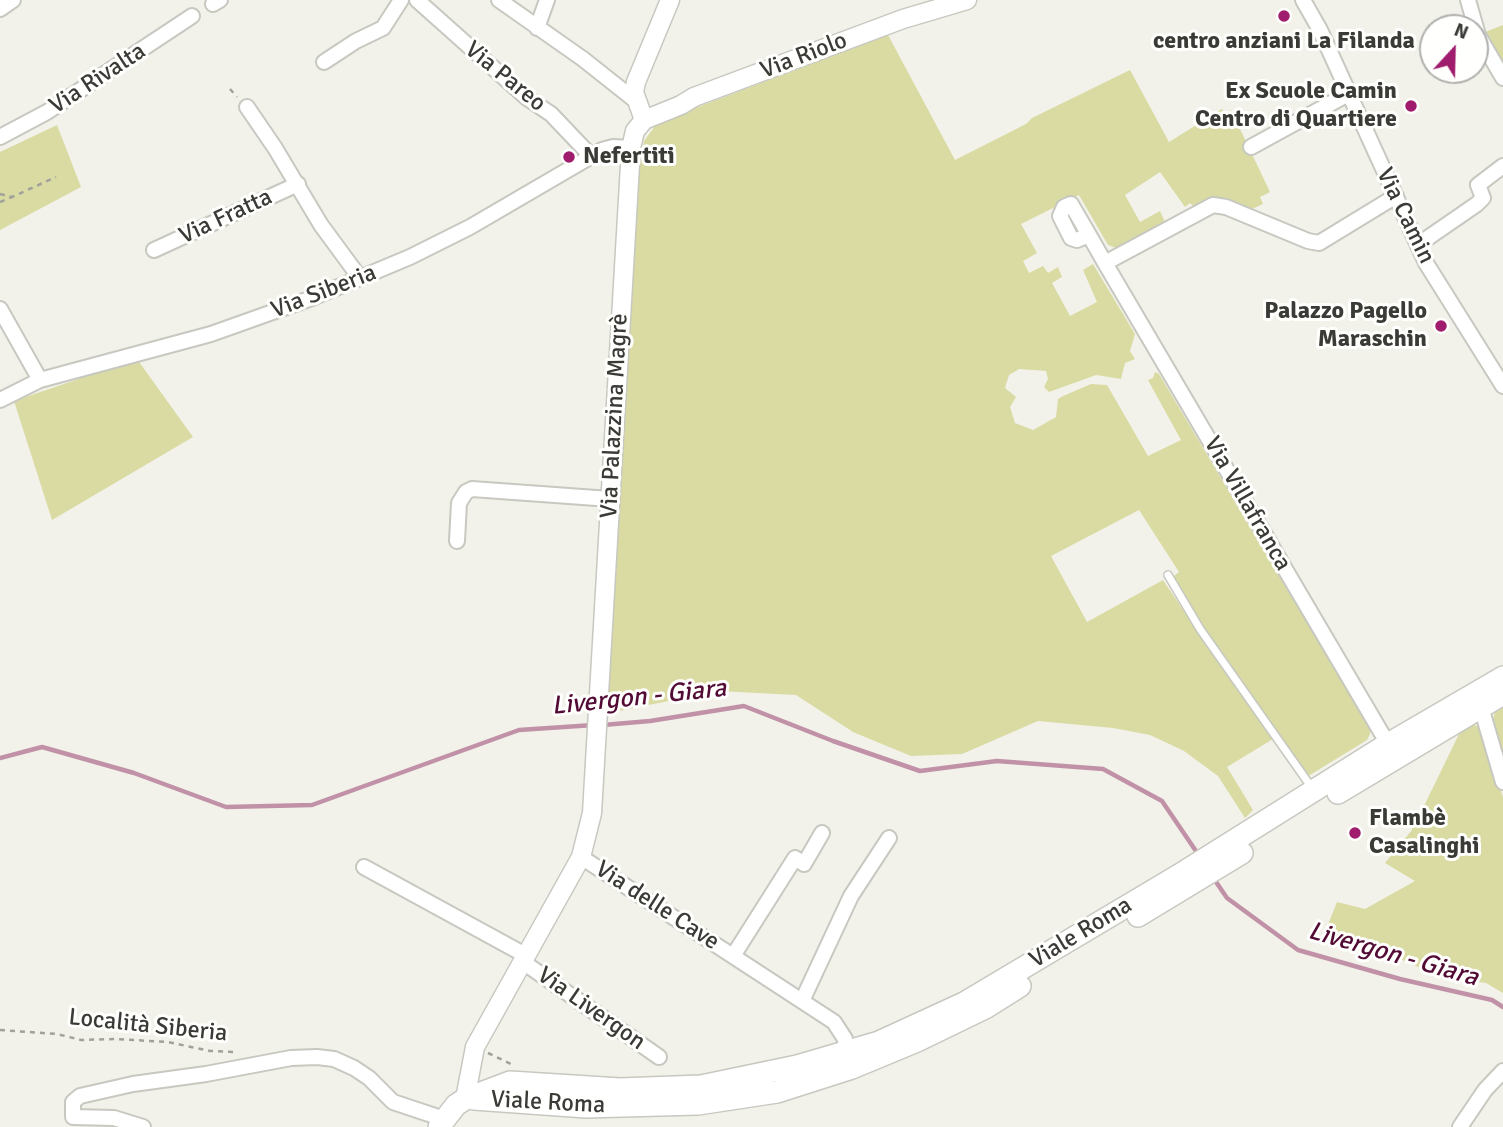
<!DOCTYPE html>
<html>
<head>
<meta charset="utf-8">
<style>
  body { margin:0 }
  #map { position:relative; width:1503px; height:1127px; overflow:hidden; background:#f2f2ea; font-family:Signika,sans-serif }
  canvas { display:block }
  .north { position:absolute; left:1419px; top:14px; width:70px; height:70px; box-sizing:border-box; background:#fffffd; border:2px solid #b0b0ae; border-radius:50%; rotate:22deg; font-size:19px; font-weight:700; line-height:28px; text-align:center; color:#3a3a37 }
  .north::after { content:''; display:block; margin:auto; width:24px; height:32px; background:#a01c6c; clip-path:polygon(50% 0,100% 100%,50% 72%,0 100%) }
</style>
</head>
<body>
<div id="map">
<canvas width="1503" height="1127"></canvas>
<div class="north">N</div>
</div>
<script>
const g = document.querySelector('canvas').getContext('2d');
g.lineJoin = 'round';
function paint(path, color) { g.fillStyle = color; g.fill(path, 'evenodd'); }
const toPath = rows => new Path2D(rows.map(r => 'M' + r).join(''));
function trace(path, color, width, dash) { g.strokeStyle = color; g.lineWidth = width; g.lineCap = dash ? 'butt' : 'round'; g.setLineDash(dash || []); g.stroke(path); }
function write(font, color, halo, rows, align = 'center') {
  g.font = font + ' Signika,sans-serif'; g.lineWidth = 6; g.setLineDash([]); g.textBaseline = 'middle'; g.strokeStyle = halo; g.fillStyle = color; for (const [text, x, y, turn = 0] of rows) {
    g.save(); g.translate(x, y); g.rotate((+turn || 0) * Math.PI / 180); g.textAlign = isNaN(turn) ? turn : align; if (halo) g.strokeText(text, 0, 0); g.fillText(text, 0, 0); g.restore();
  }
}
paint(toPath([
  [1503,25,1503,73,1480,34],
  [888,35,955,160,1026,124,1032,118,1130,70,1169,142,1222,109,1225,113,1231,110,1270,192,1260,197,1263,204,1252,209,1220,198,1208,199,1194,207,1190,203,1185,207,1160,172,1125,195,1140,222,1160,211,1165,222,1116,248,1108,245,1079,195,1021,224,1037,253,1023,261,1029,273,1043,266,1048,273,1058,267,1062,277,1052,283,1070,316,1097,302,1083,270,1093,264,1135,334,1130,351,1135,359,1125,363,1121,379,1096,375,1049,392,1044,387,1048,379,1046,371,1019,369,1009,375,1005,388,1016,397,1010,407,1015,423,1033,430,1056,417,1058,399,1063,396,1091,384,1107,385,1148,456,1181,440,1148,380,1153,378,1155,372,1159,374,1370,729,1370,734,1367,740,1310,775,1307,774,1206,630,1175,579,1174,576,1179,572,1139,510,1051,556,1087,622,1163,580,1229,678,1273,739,1227,767,1253,810,1245,818,1218,776,1184,751,1150,735,1113,728,1038,721,962,754,911,756,853,732,796,695,718,691,604,714,629,346,638,175,644,141,658,122],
  [57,125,81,187,0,230,0,152],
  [137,359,193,437,52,520,14,401],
  [1503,707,1503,765,1492,723,1495,712],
  [1471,724,1480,727,1503,797,1503,993,1486,983,1441,977,1327,927,1337,902,1365,909,1415,881,1385,863,1412,830,1411,821,1414,818,1417,818,1423,808,1460,732]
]), '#d9dba2');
trace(toPath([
  [603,725,650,721,744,706,833,741,920,771,997,761,1103,769,1162,801,1200,857],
  [0,758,42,747,134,773,226,807,312,805,519,730,594,725],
  [1214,879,1227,898,1298,950,1400,979,1492,1000,1503,1007]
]), '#c192a7', 4.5);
const service = toPath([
  [1168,575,1200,629,1312,788]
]);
const minor = toPath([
  [417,0,527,98,551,114,591,156],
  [499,0,583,59,636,101],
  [1303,0,1320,30,1426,263,1503,386],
  [1468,0,1478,35,1503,78],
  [213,4,220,0],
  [0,9,13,0],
  [537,28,547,0],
  [324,62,356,41,383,28,401,0],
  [247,107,275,148,321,225,360,278],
  [0,137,47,112,192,16],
  [1251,147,1348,94],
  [1089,235,1077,240,1071,238,1060,216,1064,207,1071,204,1089,235,1105,263,1388,744],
  [1419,244,1477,204,1483,198,1478,185,1503,166],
  [154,250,298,184],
  [1105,263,1213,205,1226,207,1308,241,1319,243,1396,196],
  [0,309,40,380],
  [0,400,40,380,211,334,312,298,410,257,470,227,602,150,613,147,631,148],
  [457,541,459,503,466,492,472,489,610,499],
  [1481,707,1503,782],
  [581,857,834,1022,845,1039,846,1052],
  [364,867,527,956],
  [733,956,795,858,804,864,822,833],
  [523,962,659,1057],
  [802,1001,851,896,889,838],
  [143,1127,114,1118,73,1117,73,1102,80,1096,133,1084,206,1074,291,1058,317,1057,334,1059,354,1068,369,1078,393,1102,444,1119],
  [1460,1127,1485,1090,1503,1071]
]);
const tertiary = toPath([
  [644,120,634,92,636,82,670,0],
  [465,1099,475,1047,581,857,592,813,631,148,635,131,644,120,681,105,694,97,903,19,967,0]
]);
const secondary = toPath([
  [1338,793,1503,694],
  [1138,916,1242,853],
  [474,1099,586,1107,698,1104,777,1092,852,1068,917,1041,985,1008,1020,986],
  [439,1127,456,1105,465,1099,510,1082,620,1089,701,1086,797,1066,879,1042,964,1003,1184,872,1388,744,1503,677]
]);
trace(service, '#c7c8c0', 10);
trace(minor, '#c7c8c0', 18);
trace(tertiary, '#c7c8c0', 21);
trace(secondary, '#c7c8c0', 24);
trace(toPath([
  [230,89,237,97],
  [0,194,12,197,56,177],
  [0,202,12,197],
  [0,1030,57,1034,81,1040,115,1039,168,1042,210,1051,236,1052],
  [488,1053,511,1064]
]), '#a1a19b', 2.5, [5, 5]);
trace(service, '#fff', 7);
trace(minor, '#fff', 14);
trace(tertiary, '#fff', 18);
trace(secondary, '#fff', 21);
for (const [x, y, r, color] of [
  [1284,16,7,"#a01c6c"],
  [1411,106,7,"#a01c6c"],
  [569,157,7,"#a01c6c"],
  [1441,326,7,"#a01c6c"],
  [1355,833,7,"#a01c6c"]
]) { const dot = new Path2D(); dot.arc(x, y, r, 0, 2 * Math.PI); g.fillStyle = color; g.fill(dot); trace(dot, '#fffffd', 2.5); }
write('bold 24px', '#3a3a37', '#fffffd', [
  ["centro anziani La Filanda",1284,42,"center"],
  ["Ex Scuole Camin",1397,92],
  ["Centro di Quartiere",1397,120],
  ["Nefertiti",583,157,"left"],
  ["Palazzo Pagello",1427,312],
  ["Maraschin",1427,340],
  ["Flambè",1369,819,"left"],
  ["Casalinghi",1369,847,"left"]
], 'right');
write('24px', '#3a3a37', '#fffffd', [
  ["Via Riolo",804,56,-21],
  ["Via Pareo",505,77,39],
  ["Via Rivalta",98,79,-33],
  ["Via Camin",1405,216,64],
  ["Via Fratta",226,217,-25],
  ["Via Siberia",324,292,-21],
  ["Via Palazzina Magrè",615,416,-87],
  ["Via Villafranca",1247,504,60],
  ["Via delle Cave",657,906,33],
  ["Viale Roma",1081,933,-31],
  ["Via Livergon",591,1009,35],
  ["Località Siberia",148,1026,6],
  ["Viale Roma",548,1103,3]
]);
write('italic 26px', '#520b35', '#fffffd', [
  ["Livergon - Giara",639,698,-6],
  ["Livergon - Giara",1393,955,16]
]);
</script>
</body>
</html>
